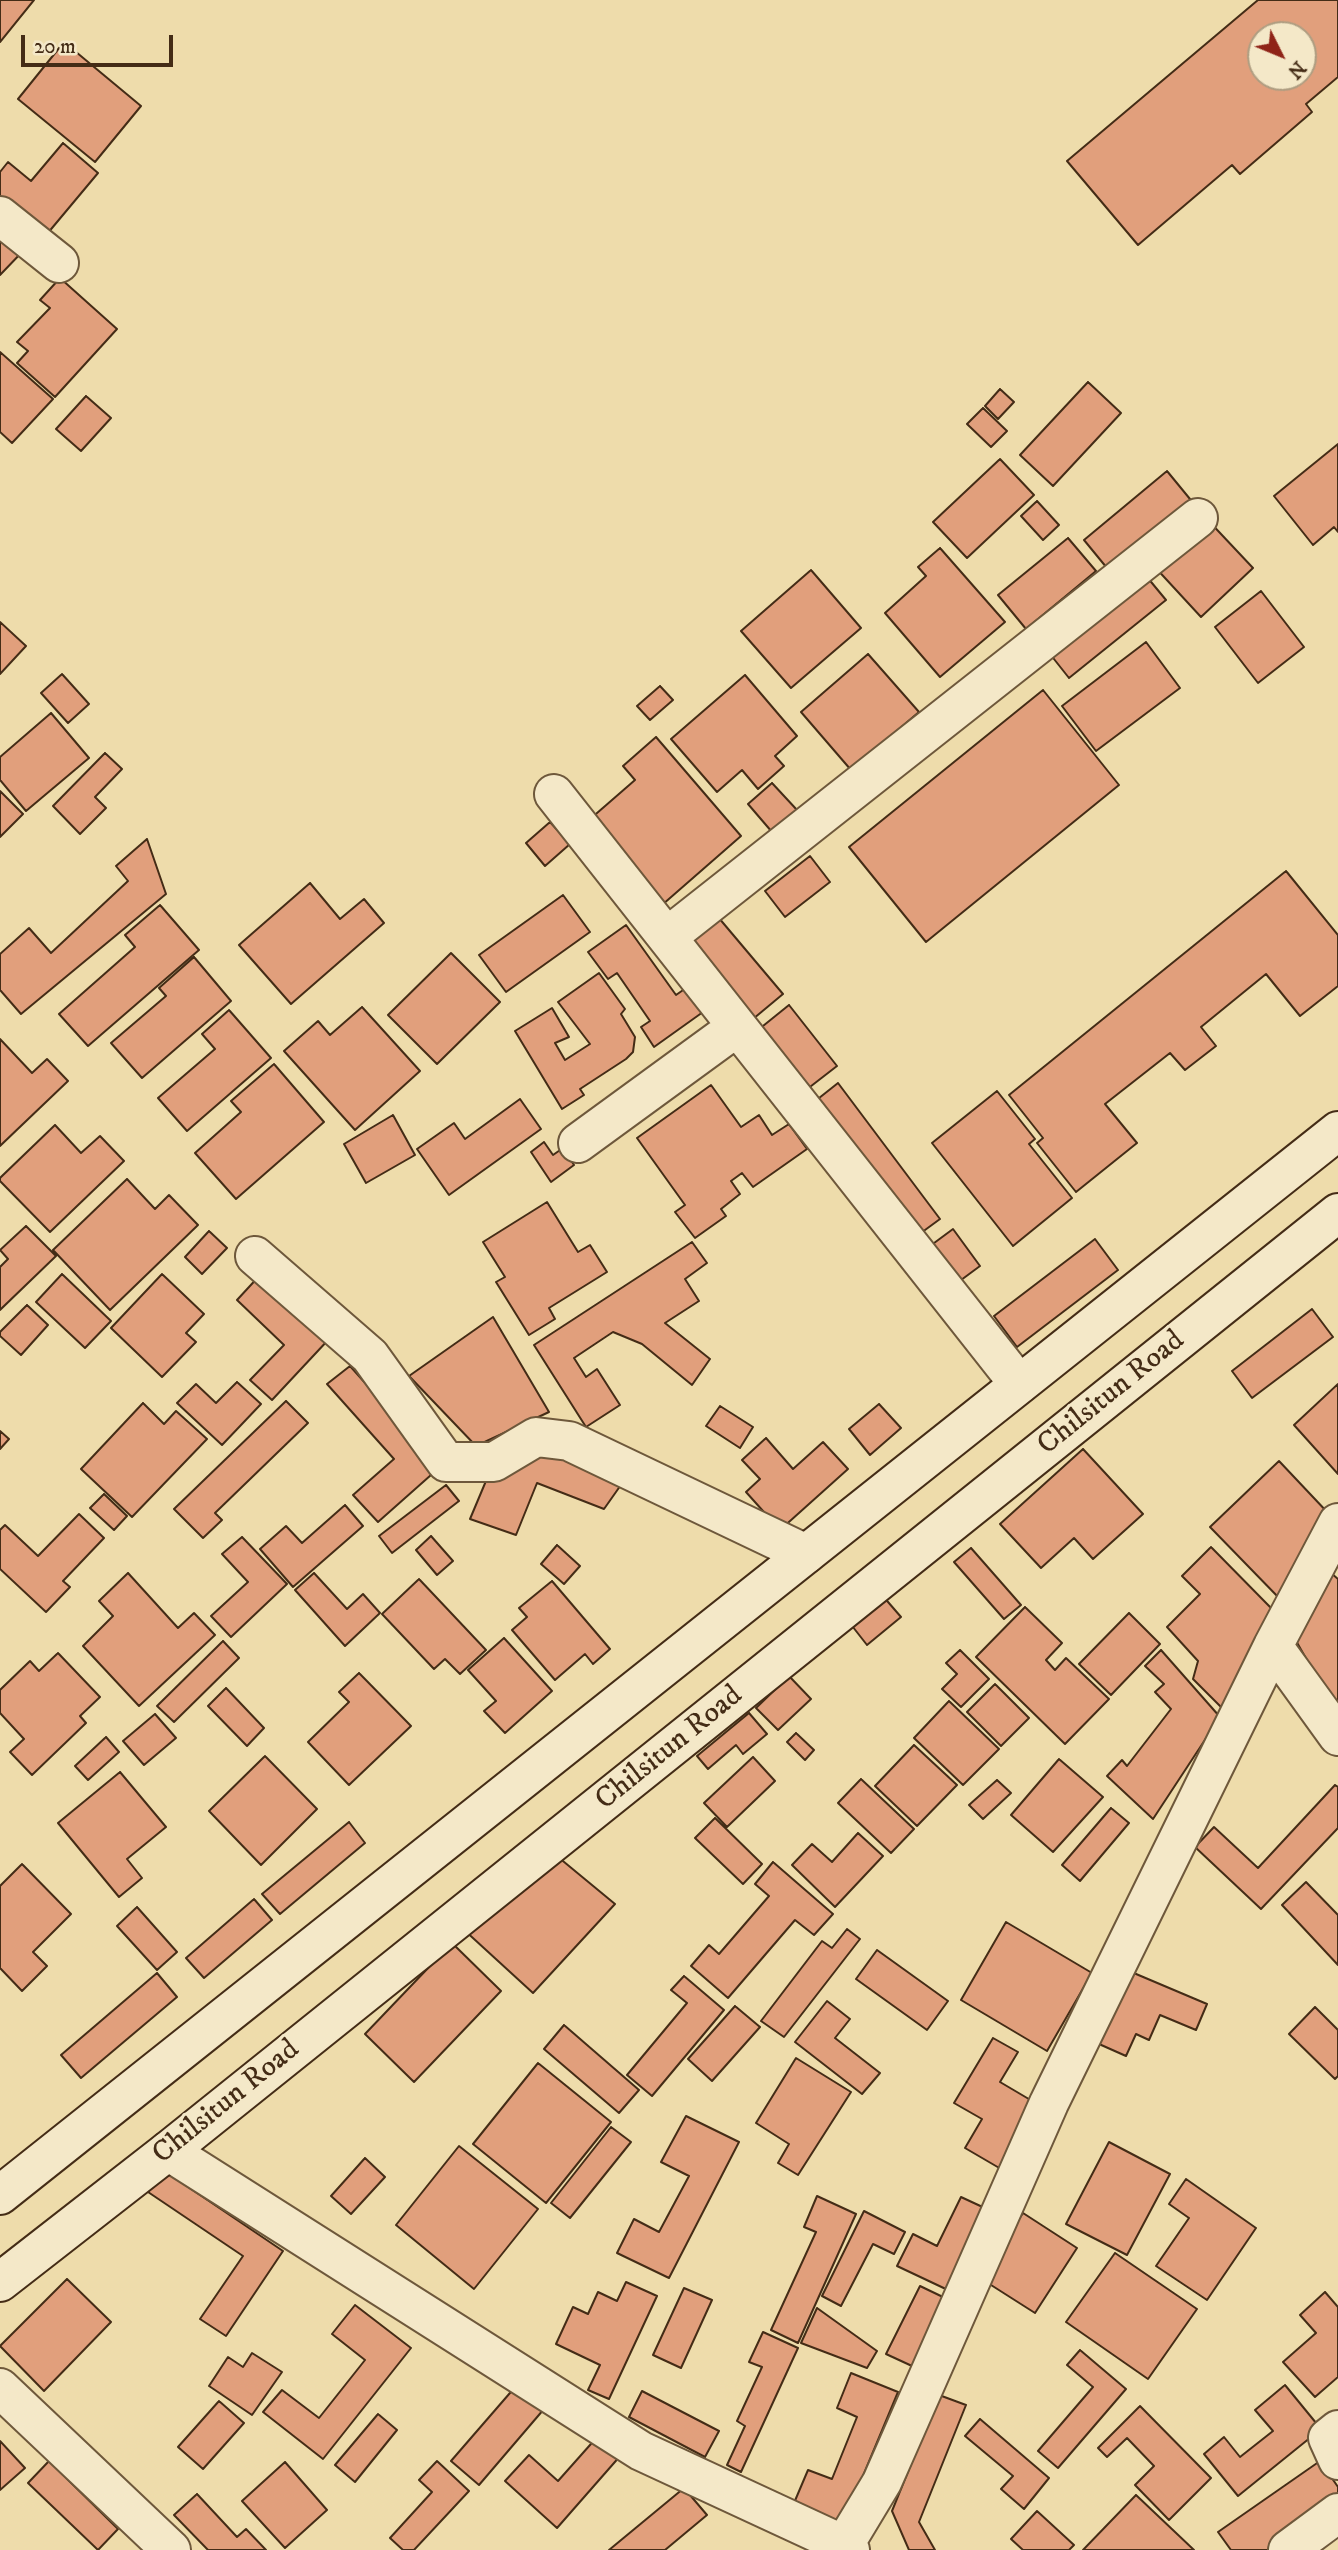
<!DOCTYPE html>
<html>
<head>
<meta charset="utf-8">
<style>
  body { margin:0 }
  #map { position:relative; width:1338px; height:2550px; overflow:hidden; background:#eedcab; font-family:"IM FELL DW Pica",serif }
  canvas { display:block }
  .north { position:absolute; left:1247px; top:21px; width:70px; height:70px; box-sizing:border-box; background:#f4e8c8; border:2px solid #ae9d81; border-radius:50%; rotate:133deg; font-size:19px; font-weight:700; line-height:28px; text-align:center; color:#442c16 }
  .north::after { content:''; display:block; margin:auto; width:24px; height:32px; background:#8f2418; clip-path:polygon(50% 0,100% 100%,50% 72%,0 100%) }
  .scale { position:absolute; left:21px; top:35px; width:152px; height:32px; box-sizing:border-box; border:4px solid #442c16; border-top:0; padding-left:9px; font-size:21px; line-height:24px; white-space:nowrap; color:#442c16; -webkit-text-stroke:5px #f4e8c8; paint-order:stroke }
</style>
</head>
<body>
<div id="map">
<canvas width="1338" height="2550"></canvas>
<div class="north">N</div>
<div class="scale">20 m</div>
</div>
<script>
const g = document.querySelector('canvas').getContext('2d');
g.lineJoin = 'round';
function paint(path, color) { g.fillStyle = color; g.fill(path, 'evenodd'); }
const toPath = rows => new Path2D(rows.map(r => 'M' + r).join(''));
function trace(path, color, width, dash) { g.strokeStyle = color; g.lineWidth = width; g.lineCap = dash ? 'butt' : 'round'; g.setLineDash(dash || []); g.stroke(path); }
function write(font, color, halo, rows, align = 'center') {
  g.font = font + ' "IM FELL DW Pica",serif'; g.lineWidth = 6; g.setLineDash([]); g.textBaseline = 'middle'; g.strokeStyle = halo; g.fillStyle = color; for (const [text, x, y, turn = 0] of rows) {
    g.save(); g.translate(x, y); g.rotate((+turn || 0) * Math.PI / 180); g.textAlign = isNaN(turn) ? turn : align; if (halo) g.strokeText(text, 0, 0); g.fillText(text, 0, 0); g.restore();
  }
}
const building = toPath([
  [0,0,34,0,0,42,0,0],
  [1258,0,1338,0,1338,77,1306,104,1312,112,1240,174,1232,165,1138,245,1067,161,1258,0],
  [1261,35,1303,35,1303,77,1261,77,1261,35],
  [64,42,141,106,95,162,18,99,64,42],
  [63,143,98,173,42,240,0,205,0,172,8,162,31,181,63,143],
  [0,227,24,250,0,275,0,227],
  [60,278,117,329,55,397,17,363,28,351,17,342,50,308,40,300,60,278],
  [0,352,53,399,12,443,0,432,0,352],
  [1088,382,1121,413,1053,486,1020,455,1088,382],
  [1000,389,1014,402,998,419,985,406,1000,389],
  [86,396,111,418,81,451,56,429,86,396],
  [983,408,1007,431,991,447,967,424,983,408],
  [1338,444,1338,532,1334,527,1313,545,1274,496,1338,444],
  [1000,459,1034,495,967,558,933,522,1000,459],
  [1167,471,1199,510,1116,579,1084,540,1167,471],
  [1037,501,1059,525,1043,540,1021,516,1037,501],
  [1205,517,1253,568,1201,617,1153,565,1205,517],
  [1068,538,1096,571,1026,629,998,595,1068,538],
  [940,548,1005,622,940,677,885,613,926,576,918,567,940,548],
  [811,570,861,628,791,688,741,631,811,570],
  [1147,577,1166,600,1069,678,1050,654,1147,577],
  [1261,591,1304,647,1258,683,1215,627,1261,591],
  [0,622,26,646,0,674,0,622],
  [1146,642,1180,688,1096,751,1062,706,1146,642],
  [868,654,919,712,851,770,801,712,868,654],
  [62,674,89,704,68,723,41,693,62,674],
  [745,675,797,736,775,756,784,766,758,789,742,770,717,792,671,739,745,675],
  [660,686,673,700,650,720,637,706,660,686],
  [1043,690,1119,785,926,942,849,847,1043,690],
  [51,713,89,758,26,811,0,780,0,757,51,713],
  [656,737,741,836,662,905,589,820,635,780,623,766,656,737],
  [105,753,122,769,95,797,106,808,80,834,53,806,105,753],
  [772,783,797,810,772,832,748,804,772,783],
  [0,791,23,814,0,837,0,791],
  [550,822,570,844,545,866,526,843,550,822],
  [147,839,166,894,21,1014,0,990,0,954,29,928,51,953,128,881,116,866,147,839],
  [810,856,830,882,785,917,765,891,810,856],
  [1286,871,1338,935,1338,986,1300,1016,1266,974,1201,1027,1216,1046,1185,1070,1170,1053,1105,1104,1137,1143,1076,1192,1037,1143,1043,1138,1009,1095,1286,871],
  [310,883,340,919,364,899,384,923,291,1004,239,945,310,883],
  [563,895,590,932,506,992,479,955,563,895],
  [160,905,199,950,88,1046,59,1014,135,947,125,935,160,905],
  [713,911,783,994,753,1019,682,937,713,911],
  [626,925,676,995,686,988,703,1012,654,1047,641,1027,650,1021,617,973,608,979,588,952,626,925],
  [451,953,500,1002,437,1064,388,1015,451,953],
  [194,957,231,1001,142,1078,111,1043,166,996,159,988,194,957],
  [599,973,625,1009,621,1014,635,1037,633,1052,626,1059,580,1089,584,1095,562,1109,515,1031,552,1008,569,1037,555,1043,565,1060,590,1044,558,1002,599,973],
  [789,1005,837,1066,806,1090,758,1030,789,1005],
  [362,1007,420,1071,355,1130,284,1051,318,1021,330,1035,362,1007],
  [229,1010,271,1058,187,1131,158,1098,215,1049,202,1034,229,1010],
  [0,1039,32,1073,47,1059,68,1081,0,1146,0,1039],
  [274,1064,324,1122,236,1199,195,1153,241,1112,231,1101,274,1064],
  [838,1083,940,1219,910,1241,809,1106,838,1083],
  [711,1085,741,1127,759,1115,772,1135,789,1124,807,1149,753,1187,742,1173,731,1181,740,1194,721,1209,726,1216,695,1238,675,1212,685,1205,637,1138,711,1085],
  [997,1091,1035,1139,1029,1144,1072,1198,1013,1246,932,1143,997,1091],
  [520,1099,541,1129,449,1195,417,1149,454,1123,465,1139,520,1099],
  [393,1115,415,1155,366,1183,344,1144,393,1115],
  [55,1125,81,1153,100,1136,124,1161,50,1232,0,1181,0,1178,55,1125],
  [544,1142,553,1155,563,1148,574,1165,551,1182,531,1152,544,1142],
  [127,1179,155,1209,169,1195,198,1225,110,1310,53,1250,127,1179],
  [547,1202,578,1252,590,1245,607,1272,549,1308,555,1319,529,1335,496,1282,505,1277,483,1242,547,1202],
  [26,1226,56,1256,0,1310,0,1267,8,1259,0,1250,26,1226],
  [953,1229,980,1266,953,1286,926,1249,953,1229],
  [209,1231,227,1248,202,1274,185,1257,209,1231],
  [1095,1239,1118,1270,1017,1347,994,1316,1095,1239],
  [692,1242,707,1263,685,1279,699,1301,665,1323,710,1359,692,1385,642,1344,613,1332,574,1358,586,1377,597,1369,620,1405,586,1427,534,1345,692,1242],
  [62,1274,111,1321,85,1348,36,1302,62,1274],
  [162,1274,204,1314,186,1333,196,1342,162,1377,111,1328,162,1274],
  [261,1274,329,1339,272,1400,250,1380,284,1345,237,1300,261,1274],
  [27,1305,48,1325,21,1355,0,1336,0,1332,27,1305],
  [1312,1309,1333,1337,1252,1398,1232,1371,1312,1309],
  [493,1317,549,1412,476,1446,409,1376,493,1317],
  [350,1366,440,1467,378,1522,353,1495,394,1459,327,1384,350,1366],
  [237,1382,261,1404,222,1445,177,1403,196,1384,216,1403,237,1382],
  [1338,1384,1338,1474,1294,1425,1338,1384],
  [286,1401,308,1423,215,1513,222,1520,203,1538,174,1509,286,1401],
  [143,1403,164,1424,176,1411,207,1439,132,1517,81,1469,143,1403],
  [879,1404,901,1428,870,1455,849,1429,879,1404],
  [720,1406,753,1427,740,1448,706,1426,720,1406],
  [0,1431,9,1439,0,1449,0,1431],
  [766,1438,793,1469,823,1442,848,1469,780,1530,746,1492,760,1479,742,1460,766,1438],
  [533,1447,623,1482,604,1509,537,1483,516,1535,470,1519,491,1469,533,1447],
  [1083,1449,1143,1514,1093,1559,1074,1538,1041,1568,1000,1524,1083,1449],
  [1279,1461,1329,1514,1281,1600,1210,1527,1279,1461],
  [446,1485,459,1501,392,1553,379,1536,446,1485],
  [104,1494,127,1516,114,1530,90,1508,104,1494],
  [345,1505,363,1526,293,1587,260,1549,286,1526,302,1543,345,1505],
  [79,1514,104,1538,63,1581,70,1587,46,1612,0,1569,0,1530,5,1525,38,1556,79,1514],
  [431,1536,453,1561,437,1575,416,1550,431,1536],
  [242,1537,287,1584,231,1637,211,1616,248,1582,222,1554,242,1537],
  [557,1545,580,1566,564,1584,541,1564,557,1545],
  [1211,1547,1273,1610,1222,1708,1193,1679,1198,1661,1167,1627,1200,1594,1182,1576,1211,1547],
  [971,1548,1021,1605,1004,1619,954,1562,971,1548],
  [128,1573,178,1628,194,1613,215,1635,139,1706,83,1646,113,1616,99,1601,128,1573],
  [314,1573,347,1609,363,1594,380,1613,345,1646,295,1590,314,1573],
  [1331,1573,1338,1579,1338,1715,1295,1639,1331,1573],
  [419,1579,486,1650,460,1674,445,1659,434,1669,382,1614,419,1579],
  [552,1581,610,1649,593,1664,585,1654,555,1680,512,1630,527,1617,519,1608,552,1581],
  [882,1595,901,1617,867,1645,849,1622,882,1595],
  [1025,1607,1062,1643,1046,1660,1055,1670,1066,1658,1109,1699,1065,1744,976,1657,1025,1607],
  [1129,1613,1160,1644,1111,1695,1079,1664,1129,1613],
  [504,1638,552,1691,505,1733,484,1711,496,1701,468,1670,504,1638],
  [223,1641,239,1658,174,1722,157,1706,223,1641],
  [960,1650,989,1679,961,1707,942,1689,957,1674,946,1663,960,1650],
  [1161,1650,1220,1717,1153,1819,1107,1776,1122,1760,1127,1766,1171,1709,1155,1692,1164,1684,1145,1666,1161,1650],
  [58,1653,100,1697,80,1716,86,1723,32,1775,10,1752,24,1739,0,1713,0,1690,30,1661,39,1671,58,1653],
  [359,1673,411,1726,349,1785,308,1742,349,1702,339,1692,359,1673],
  [789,1676,811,1699,778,1730,756,1708,789,1676],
  [995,1684,1029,1718,1001,1746,967,1712,995,1684],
  [226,1688,264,1728,247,1746,208,1706,226,1688],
  [949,1701,999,1749,963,1785,914,1738,949,1701],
  [749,1713,767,1734,743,1754,736,1745,708,1769,697,1756,749,1713],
  [155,1714,176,1738,144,1765,123,1741,155,1714],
  [796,1733,814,1750,805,1760,787,1742,796,1733],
  [106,1737,119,1752,88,1780,75,1766,106,1737],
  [914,1745,957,1785,917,1826,875,1786,914,1745],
  [265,1756,317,1809,261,1865,209,1811,265,1756],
  [753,1757,775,1781,727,1827,704,1803,753,1757],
  [1059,1759,1103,1797,1053,1852,1011,1815,1059,1759],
  [120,1772,166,1827,127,1859,142,1878,119,1897,58,1823,120,1772],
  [861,1779,914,1829,891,1853,838,1803,861,1779],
  [997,1780,1011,1793,983,1819,969,1805,997,1780],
  [1335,1785,1338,1787,1338,1828,1261,1909,1195,1847,1214,1827,1258,1868,1335,1785],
  [1111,1808,1129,1823,1080,1881,1062,1865,1111,1808],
  [715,1818,762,1864,743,1884,695,1838,715,1818],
  [349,1822,365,1843,280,1914,262,1894,349,1822],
  [858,1833,883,1856,835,1907,792,1865,812,1844,832,1862,858,1833],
  [552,1852,615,1904,533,1993,462,1928,552,1852],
  [773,1862,833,1914,814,1935,795,1920,728,1998,691,1966,709,1945,719,1954,769,1896,755,1884,773,1862],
  [22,1864,71,1914,33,1952,47,1966,22,1991,0,1968,0,1886,22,1864],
  [1306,1882,1338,1915,1338,1965,1282,1905,1306,1882],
  [254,1899,272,1920,204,1978,186,1958,254,1899],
  [137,1907,177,1952,157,1970,117,1926,137,1907],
  [1006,1922,1092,1973,1047,2051,961,2000,1006,1922],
  [847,1929,860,1939,784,2037,761,2021,822,1941,832,1948,847,1929],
  [452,1943,501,1991,414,2082,365,2034,452,1943],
  [877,1950,948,2001,927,2030,856,1979,877,1950],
  [1129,1971,1207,2004,1196,2030,1160,2015,1149,2040,1136,2034,1126,2056,1099,2044,1129,1971],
  [157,1973,177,1997,81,2078,61,2055,157,1973],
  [684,1976,724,2010,652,2096,627,2075,687,2003,671,1990,684,1976],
  [827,2001,850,2019,835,2038,880,2073,862,2094,795,2042,827,2001],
  [735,2006,760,2027,712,2081,688,2059,735,2006],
  [1315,2007,1338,2030,1338,2076,1335,2079,1289,2034,1315,2007],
  [564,2025,639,2090,619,2113,544,2049,564,2025],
  [993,2038,1018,2052,1000,2082,1039,2105,1001,2169,965,2148,982,2119,954,2103,993,2038],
  [796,2058,851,2092,798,2175,778,2163,789,2144,756,2123,796,2058],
  [538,2063,611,2122,546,2203,473,2144,538,2063],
  [686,2116,739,2142,669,2278,617,2253,634,2219,659,2232,689,2176,661,2162,686,2116],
  [611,2127,631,2142,570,2218,551,2203,611,2127],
  [1109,2142,1170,2174,1127,2255,1066,2224,1109,2142],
  [459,2146,538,2209,474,2289,396,2225,459,2146],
  [365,2158,385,2177,351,2214,331,2196,365,2158],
  [163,2170,283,2251,226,2336,200,2319,243,2256,148,2192,163,2170],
  [1186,2179,1256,2228,1207,2300,1156,2266,1189,2218,1169,2204,1186,2179],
  [817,2196,856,2214,798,2343,771,2330,816,2232,804,2227,817,2196],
  [961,2197,989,2210,950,2291,897,2266,913,2234,937,2246,961,2197],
  [864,2211,905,2232,894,2254,873,2244,841,2306,822,2296,864,2211],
  [1023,2213,1077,2248,1035,2313,980,2278,1023,2213],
  [1115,2253,1197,2309,1148,2379,1066,2322,1115,2253],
  [67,2279,111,2322,44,2391,0,2346,67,2279],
  [626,2282,657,2296,609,2399,588,2390,600,2365,556,2344,573,2307,588,2314,598,2292,617,2301,626,2282],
  [920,2286,945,2298,912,2366,886,2354,920,2286],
  [684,2288,712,2300,681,2368,653,2355,684,2288],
  [1325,2292,1338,2307,1338,2377,1315,2397,1283,2362,1316,2333,1300,2315,1325,2292],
  [355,2305,411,2348,323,2459,263,2412,282,2390,319,2418,365,2360,332,2334,355,2305],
  [817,2308,877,2351,867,2368,801,2343,817,2308],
  [763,2332,798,2348,741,2472,727,2465,745,2426,737,2421,762,2367,749,2362,763,2332],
  [1080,2350,1126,2389,1058,2468,1038,2451,1093,2387,1067,2365,1080,2350],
  [252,2353,282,2372,252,2415,209,2386,228,2357,243,2367,252,2353],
  [851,2373,898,2392,843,2524,794,2503,808,2470,832,2479,857,2417,837,2408,851,2373],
  [1285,2385,1321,2429,1238,2496,1204,2454,1224,2437,1240,2457,1273,2431,1255,2410,1285,2385],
  [516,2386,544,2409,479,2485,451,2461,516,2386],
  [642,2391,719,2431,705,2457,629,2417,642,2391],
  [939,2395,966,2405,919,2522,935,2550,909,2550,892,2511,939,2395],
  [219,2401,244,2423,203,2469,178,2447,219,2401],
  [1140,2406,1211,2478,1169,2520,1135,2485,1154,2466,1127,2438,1107,2457,1098,2448,1140,2406],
  [378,2414,397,2430,355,2482,335,2465,378,2414],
  [980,2419,1049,2478,1024,2509,1001,2489,1013,2476,965,2436,980,2419],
  [598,2436,621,2455,557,2528,505,2481,529,2455,558,2481,598,2436],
  [0,2441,25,2468,0,2490,0,2441],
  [49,2461,118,2529,98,2550,28,2483,49,2461],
  [437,2461,469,2491,414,2550,403,2550,390,2538,432,2492,419,2480,437,2461],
  [1320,2461,1338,2487,1338,2502,1268,2550,1231,2550,1218,2532,1320,2461],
  [285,2462,327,2510,285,2548,242,2501,285,2462],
  [684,2488,707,2515,665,2550,609,2550,684,2488],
  [197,2494,237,2537,246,2529,266,2550,208,2550,174,2515,197,2494],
  [1136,2495,1194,2550,1083,2550,1136,2495],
  [1037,2511,1074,2545,1069,2550,1023,2550,1011,2539,1037,2511]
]);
paint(building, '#e19f7c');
trace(building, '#442c16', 2);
const street = toPath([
  [0,216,59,263],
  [554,794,1019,1384],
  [667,937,1198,518],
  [578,1143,737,1027],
  [255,1256,370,1356,446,1462,494,1462,536,1437,569,1441,806,1554],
  [1273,1646,1338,1736],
  [168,2151,641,2451,844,2545,850,2550],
  [0,2388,171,2550],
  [1338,2430,1328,2438,1338,2460],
  [844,2545,882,2482,1049,2103,1273,1646,1338,1523],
  [1288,2550,1338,2513]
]);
const secondary = toPath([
  [0,2195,1338,1131],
  [0,2282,168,2151,1338,1213]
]);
trace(street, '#6e583b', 42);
trace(secondary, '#442c16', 42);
trace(street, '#f4e8c8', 38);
trace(secondary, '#f4e8c8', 38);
write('30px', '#442c16', '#f4e8c8', [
  ["Chilsitun Road",1112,1394,-39],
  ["Chilsitun Road",670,1749,-39],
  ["Chilsitun Road",227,2103,-39]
]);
</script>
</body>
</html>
